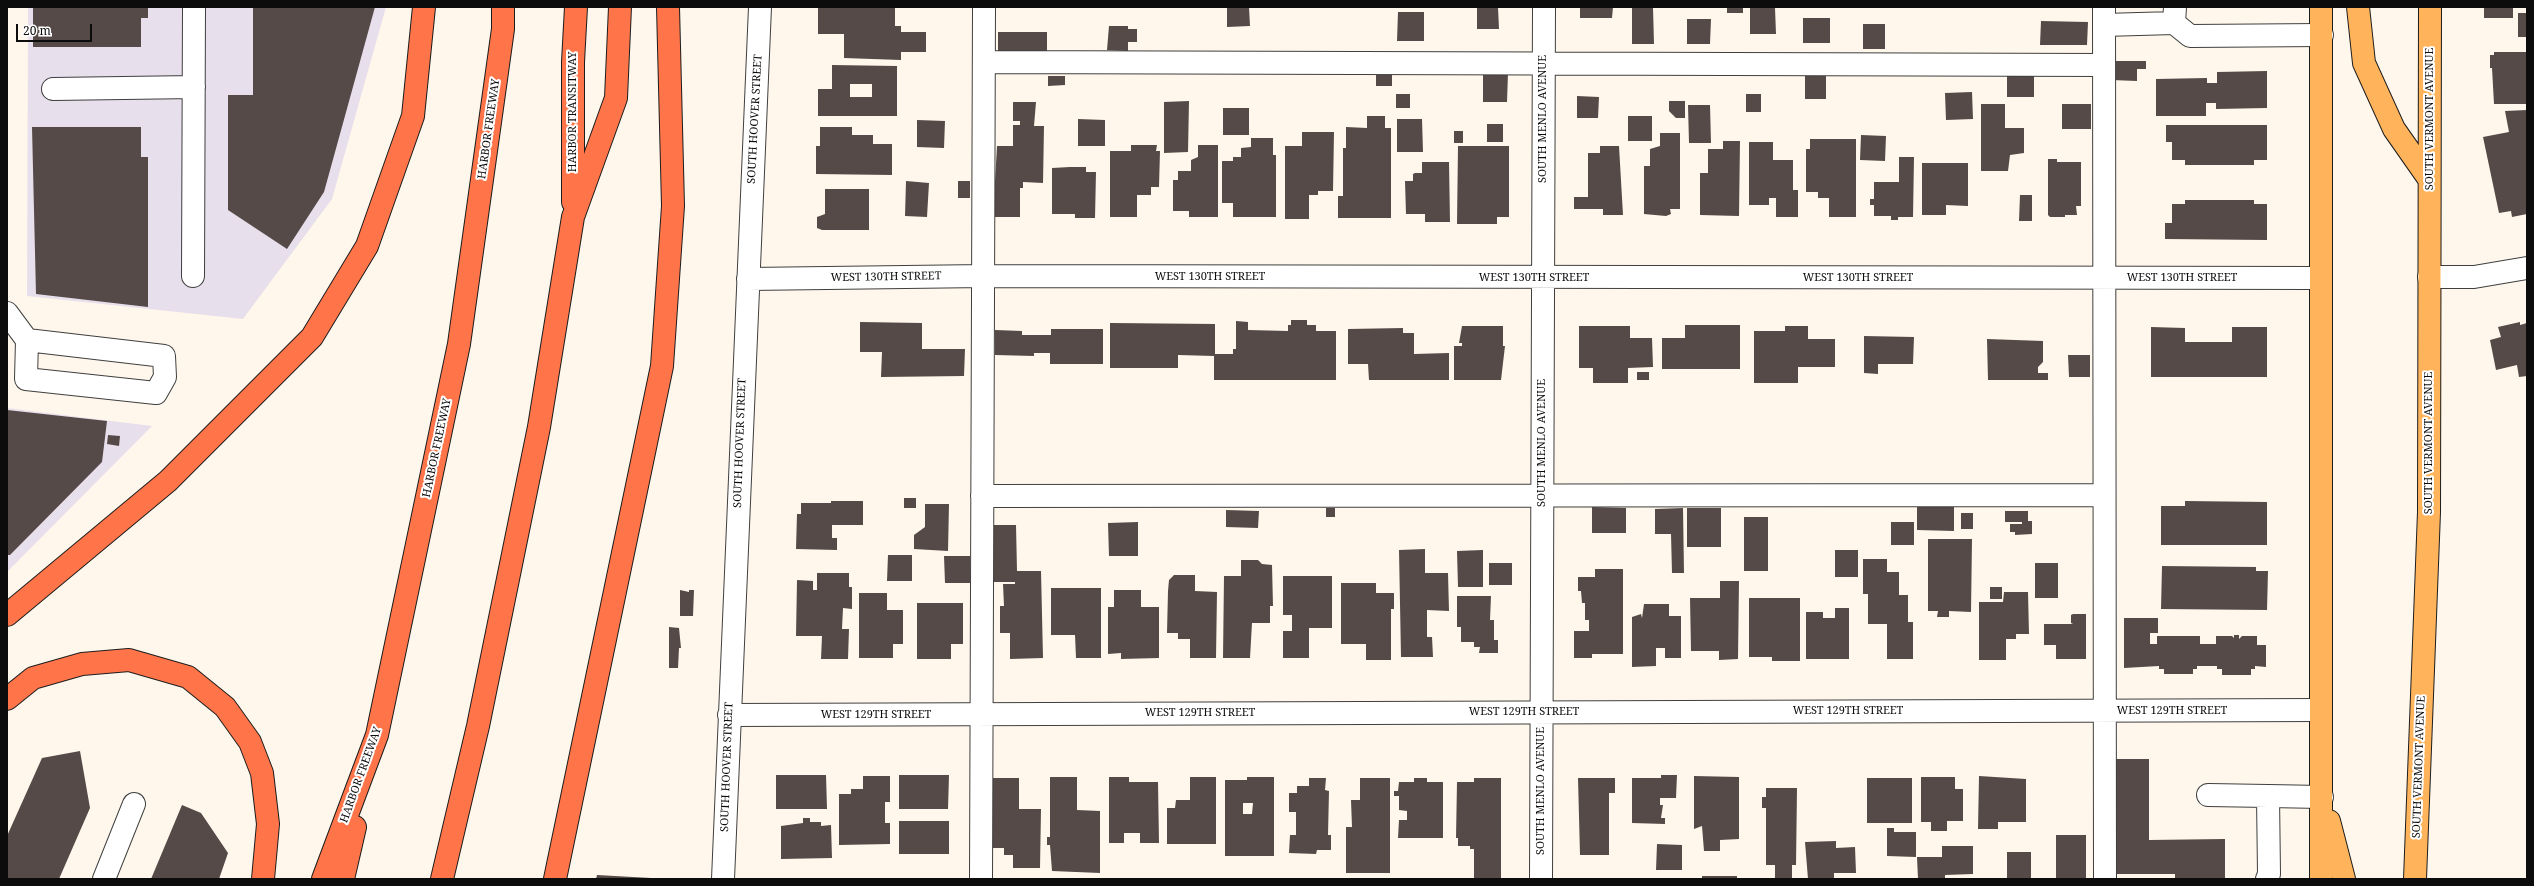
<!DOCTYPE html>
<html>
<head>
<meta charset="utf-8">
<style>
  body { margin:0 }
  #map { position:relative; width:2534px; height:886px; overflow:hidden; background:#fff7eb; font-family:"Noto Serif",serif }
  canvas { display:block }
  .frame { position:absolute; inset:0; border:8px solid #0c0c0c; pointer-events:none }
  .scale { position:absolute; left:16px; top:24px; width:76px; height:18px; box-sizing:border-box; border:2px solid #0c0c0c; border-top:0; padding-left:5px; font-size:12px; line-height:14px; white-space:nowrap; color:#0c0c0c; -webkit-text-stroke:3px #fff; paint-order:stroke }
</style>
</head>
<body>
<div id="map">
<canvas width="2534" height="886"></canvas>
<div class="frame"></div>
<div class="scale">20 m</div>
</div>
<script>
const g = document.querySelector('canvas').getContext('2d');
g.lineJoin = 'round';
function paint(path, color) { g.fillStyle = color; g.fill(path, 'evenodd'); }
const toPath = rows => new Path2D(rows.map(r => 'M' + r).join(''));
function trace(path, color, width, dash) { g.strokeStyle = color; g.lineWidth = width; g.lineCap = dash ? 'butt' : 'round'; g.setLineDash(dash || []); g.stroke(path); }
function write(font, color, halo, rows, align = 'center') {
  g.font = font + ' "Noto Serif",serif'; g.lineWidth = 4; g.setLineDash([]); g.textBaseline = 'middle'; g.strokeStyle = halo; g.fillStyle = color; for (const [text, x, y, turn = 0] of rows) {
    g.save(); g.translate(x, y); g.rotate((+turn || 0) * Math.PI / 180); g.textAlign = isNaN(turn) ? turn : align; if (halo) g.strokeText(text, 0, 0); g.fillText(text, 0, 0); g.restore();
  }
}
paint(toPath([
  [28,7,386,7,332,199,243,319,27,296],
  [7,408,152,426,7,572]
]), '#e8dfec');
paint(toPath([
  [33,7,148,7,148,18,141,18,141,47,33,47],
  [253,7,375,7,324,192,287,249,228,210,228,95,253,95],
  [818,7,895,7,895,26,901,26,901,32,926,32,926,52,901,52,901,60,844,58,844,34,818,34],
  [1227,7,1249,7,1250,26,1227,27],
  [1477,7,1498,7,1499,29,1477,29],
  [1580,7,1613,7,1612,18,1580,18],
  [1632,7,1653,7,1654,44,1632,44],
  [1727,7,1743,7,1743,13,1727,13],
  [2484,7,2513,7,2513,18,2484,18],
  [1750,8,1775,8,1776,34,1750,34],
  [1398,12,1424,12,1424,41,1397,41],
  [2518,13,2527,13,2527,37,2518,37],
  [1803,18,1830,18,1830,43,1803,43],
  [1687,19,1711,19,1710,44,1687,44],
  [2041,21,2088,22,2087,45,2040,45],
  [1863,24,1885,24,1885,49,1863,49],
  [1109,26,1128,26,1128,29,1137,29,1137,42,1128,42,1128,51,1107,50],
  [998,32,1047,32,1047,51,998,51],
  [2494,52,2527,52,2527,104,2494,104,2492,68,2490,68,2490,55,2494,55],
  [2111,61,2146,61,2146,69,2137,69,2137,81,2111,80],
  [832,65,897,66,897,116,818,116,818,89,832,89],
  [850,84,872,84,872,97,850,97],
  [2267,71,2267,108,2216,109,2216,103,2206,103,2206,116,2156,116,2156,79,2207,78,2207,83,2217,83,2217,72],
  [1392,72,1392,86,1376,86,1376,73],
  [1483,72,1508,73,1507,102,1483,102],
  [2007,73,2034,73,2034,97,2007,97],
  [1805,75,1826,75,1826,99,1805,99],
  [1048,76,1065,76,1065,85,1048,86],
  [1972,92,1973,119,1946,120,1945,93],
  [1396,94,1410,94,1410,108,1396,108],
  [1746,94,1761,94,1761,112,1746,112],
  [1577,96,1599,97,1598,118,1577,118],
  [1189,101,1188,152,1164,153,1164,102],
  [1669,101,1685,101,1685,118,1676,118,1669,111],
  [1013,102,1036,102,1034,126,1044,126,1043,183,1023,182,1023,188,1020,188,1020,217,993,217,997,146,1013,146,1013,125,1020,125,1020,121,1013,121],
  [1981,104,2005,104,2005,128,2024,128,2024,153,2010,155,2008,171,1981,171],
  [2062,104,2091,104,2091,129,2062,129],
  [1688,105,1710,105,1711,143,1689,143],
  [1223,108,1249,108,1249,135,1223,135],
  [2527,110,2527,214,2512,217,2511,211,2499,213,2483,137,2509,132,2505,111],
  [1367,116,1385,116,1385,128,1391,128,1391,218,1338,218,1338,196,1343,196,1343,148,1346,148,1346,127,1367,128],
  [1628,116,1652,116,1652,141,1628,141],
  [1078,119,1105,120,1105,146,1078,146],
  [1397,119,1422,119,1423,152,1397,152],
  [917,120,945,121,944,148,917,147],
  [1487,124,1503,124,1503,142,1487,142],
  [2166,125,2267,125,2267,160,2254,160,2254,165,2185,165,2185,160,2172,160,2172,142,2166,142],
  [32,127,141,127,141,157,148,157,148,307,36,294],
  [820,127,852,127,852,135,873,135,873,144,892,144,892,175,816,174,816,146,820,146],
  [1454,131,1463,131,1463,143,1454,143],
  [1302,132,1334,132,1333,191,1318,191,1318,195,1309,195,1309,219,1285,219,1285,146,1302,146],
  [1660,133,1680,133,1680,209,1670,209,1671,214,1666,216,1644,214,1644,166,1650,166,1650,149,1660,146],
  [1861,135,1886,136,1885,161,1860,160],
  [1251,138,1273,138,1273,155,1276,155,1276,217,1233,217,1233,203,1222,203,1222,161,1233,161,1233,157,1241,157,1241,148,1251,147],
  [1810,139,1856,139,1856,217,1829,217,1829,198,1818,198,1818,192,1806,192,1806,149,1810,149],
  [1723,141,1740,141,1739,216,1700,215,1700,173,1708,173,1708,149,1723,149],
  [1749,142,1773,142,1773,160,1793,160,1793,190,1798,190,1798,217,1776,217,1776,198,1769,198,1769,205,1749,205],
  [1131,145,1157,145,1156,151,1160,151,1159,187,1151,187,1151,195,1137,195,1137,217,1110,217,1110,151,1131,151],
  [1198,145,1218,145,1218,217,1189,217,1189,211,1173,211,1173,180,1178,180,1178,171,1191,171,1191,160,1198,157],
  [1458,146,1509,146,1509,217,1497,217,1497,224,1457,224],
  [1600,146,1619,146,1623,215,1603,215,1603,209,1574,209,1574,197,1588,197,1588,153,1600,153],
  [1899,157,1914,157,1913,217,1898,217,1898,220,1891,220,1891,216,1874,216,1874,205,1870,205,1870,199,1874,199,1874,182,1899,182],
  [2048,159,2057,159,2057,162,2081,162,2081,206,2076,206,2077,215,2065,215,2065,217,2050,217,2048,215],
  [1422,162,1449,162,1450,222,1425,222,1425,214,1406,214,1405,181,1413,181,1413,174,1415,173,1422,173],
  [1922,163,1968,163,1968,206,1946,205,1946,215,1922,215],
  [1070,167,1086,167,1086,172,1096,172,1095,218,1075,218,1075,214,1052,214,1052,168],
  [906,181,929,183,927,217,905,216],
  [958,181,970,181,970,198,958,198],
  [825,189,869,189,869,230,822,230,817,228,817,217,825,214],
  [2020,195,2032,195,2032,221,2019,221],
  [2185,200,2254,200,2254,204,2267,204,2267,240,2165,239,2165,223,2172,223,2172,204,2185,204],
  [1291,320,1307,320,1307,325,1316,325,1316,331,1336,331,1336,380,1214,380,1214,356,1178,355,1178,368,1110,368,1110,323,1215,324,1215,354,1233,354,1233,349,1236,349,1236,321,1248,322,1248,330,1288,331,1288,325,1291,325],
  [860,322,922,323,922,349,965,349,964,376,881,377,882,352,860,352],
  [2520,322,2520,325,2527,323,2527,376,2519,377,2517,365,2496,370,2490,340,2501,337,2498,327],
  [1685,325,1740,325,1740,369,1662,369,1662,338,1685,338],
  [1462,326,1503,326,1503,346,1505,346,1501,380,1454,380,1454,346,1462,346,1462,343,1459,343],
  [1579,326,1630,326,1630,338,1652,338,1653,367,1628,368,1628,383,1593,383,1593,368,1579,368],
  [1785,326,1808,326,1808,339,1835,339,1835,367,1798,367,1798,383,1754,383,1754,331,1785,331],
  [2151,327,2185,328,2185,342,2232,342,2232,327,2267,327,2267,377,2151,377],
  [1403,328,1403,333,1414,333,1414,354,1449,353,1449,380,1369,380,1368,364,1348,364,1348,329],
  [1051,329,1103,329,1103,364,1050,364,1050,353,1034,353,1034,356,995,355,995,330,1022,331,1022,335,1051,335],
  [1864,336,1914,337,1913,364,1878,364,1878,374,1864,373],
  [1987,339,2043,341,2043,362,2038,367,2038,373,2048,373,2048,380,1988,380],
  [2068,355,2090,355,2090,377,2069,377],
  [1637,372,1649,372,1649,380,1637,380],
  [7,410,107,421,102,462,10,555,7,555],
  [108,435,120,436,119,446,107,444],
  [904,498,916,498,916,508,904,508],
  [831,501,863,501,863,525,832,525,832,538,837,538,837,550,796,549,797,514,801,514,801,503,831,503],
  [2185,501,2267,502,2267,545,2161,545,2161,506,2185,506],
  [925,504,949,504,948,551,914,549,914,535,925,527],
  [1917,505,1954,506,1954,531,1917,530],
  [1592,507,1626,508,1626,533,1592,533],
  [1326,508,1335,508,1335,517,1326,517],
  [1683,508,1684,573,1672,573,1671,534,1655,534,1655,509],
  [1687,508,1721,508,1721,547,1687,547],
  [1226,510,1259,511,1258,528,1226,527],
  [2005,511,2028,511,2028,521,2032,521,2032,534,2015,535,2015,532,2010,532,2010,524,2022,524,2022,522,2005,522],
  [1961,513,1973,513,1973,529,1961,529],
  [1744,517,1768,517,1768,571,1744,571],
  [1138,522,1138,556,1109,556,1108,523],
  [1891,522,1914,522,1914,545,1891,545],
  [992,525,1016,525,1017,571,1041,571,1043,658,1010,659,1010,633,1000,633,1000,606,1004,606,1003,584,1015,584,1015,582,990,582],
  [1928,539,1972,539,1971,612,1949,611,1949,617,1937,617,1938,611,1928,611],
  [1425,549,1425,573,1448,573,1449,611,1427,610,1427,637,1432,637,1433,657,1401,657,1399,550],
  [1483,550,1483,587,1458,587,1457,551],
  [1835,550,1858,550,1858,577,1835,577],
  [888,555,912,555,912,581,887,581],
  [944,556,970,556,970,583,945,583],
  [1863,559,1887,559,1887,572,1899,572,1899,595,1908,595,1908,622,1913,622,1913,659,1887,659,1887,624,1868,624,1868,594,1863,594],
  [1241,560,1258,560,1262,564,1272,565,1273,606,1270,606,1270,623,1252,623,1250,658,1223,658,1224,576,1241,576],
  [1489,563,1512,563,1512,585,1489,585],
  [2035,563,2058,563,2058,598,2035,598],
  [2162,566,2256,567,2256,571,2268,571,2267,610,2161,609],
  [1595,569,1623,569,1623,654,1592,654,1592,658,1574,658,1574,631,1589,631,1589,620,1585,620,1585,603,1582,603,1581,591,1578,591,1578,577,1595,577],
  [817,573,849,573,849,587,852,587,852,609,843,608,842,629,849,629,848,659,821,659,822,636,796,636,797,580,813,581,813,590,817,590],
  [1174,575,1195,575,1195,591,1217,592,1216,658,1190,658,1190,639,1178,639,1178,633,1167,633,1168,591,1169,580],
  [1283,576,1332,576,1332,628,1309,628,1309,658,1283,658,1283,631,1292,631,1292,615,1283,615],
  [1720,581,1739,581,1738,659,1719,660,1719,651,1691,651,1690,598,1720,598],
  [1341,583,1376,583,1376,593,1394,593,1394,609,1391,609,1391,660,1366,660,1366,644,1341,644],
  [1990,587,2002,587,2002,599,1990,599],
  [1051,588,1101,588,1101,658,1076,658,1075,635,1051,635],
  [680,590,689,592,689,590,694,590,693,616,680,616],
  [1114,590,1141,590,1141,607,1159,607,1159,658,1121,659,1121,653,1108,654,1108,607,1114,607],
  [2004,592,2028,592,2029,634,2016,634,2016,639,2006,639,2006,660,1979,660,1979,602,2003,602],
  [859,593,887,593,887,610,903,610,903,644,893,644,893,658,859,658],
  [1457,596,1491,596,1490,620,1494,620,1494,640,1498,640,1498,653,1479,653,1480,647,1474,647,1474,642,1461,642,1461,627,1457,627],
  [1749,598,1800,598,1800,661,1772,661,1772,657,1749,657],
  [917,603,963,603,963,644,951,644,951,659,917,659],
  [1644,604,1669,604,1669,616,1681,616,1681,658,1665,658,1665,648,1656,648,1656,666,1632,667,1632,617,1641,614,1642,618],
  [1835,608,1849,608,1849,659,1806,659,1806,612,1823,612,1823,618,1835,618],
  [2073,614,2086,614,2086,659,2056,659,2056,645,2044,645,2044,624,2073,624,2071,623,2071,615],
  [2124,618,2158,618,2158,633,2150,633,2150,644,2157,644,2157,636,2200,636,2200,644,2216,644,2216,636,2232,636,2234,638,2234,635,2239,635,2239,639,2242,636,2257,636,2257,645,2266,645,2266,667,2255,666,2255,669,2251,669,2251,675,2222,675,2222,669,2217,669,2217,666,2197,666,2197,669,2193,669,2193,674,2164,674,2164,669,2159,669,2159,666,2124,668],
  [669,627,679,628,681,648,679,648,678,668,669,668],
  [80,751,90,808,59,879,7,879,7,836,42,758],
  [2113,759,2149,759,2149,840,2225,839,2225,879,2175,879,2175,874,2114,874],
  [776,775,826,775,827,809,776,809],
  [899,775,949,775,948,809,899,809],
  [1661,775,1677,775,1676,798,1660,798,1660,805,1663,805,1661,818,1665,818,1665,824,1632,823,1632,778,1661,778],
  [863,776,890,776,890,802,885,802,885,823,890,823,890,844,839,845,839,794,851,794,851,789,863,789],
  [1694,776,1739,777,1739,839,1720,840,1720,851,1704,851,1702,826,1694,829],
  [1979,776,2026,779,2026,822,1998,822,1998,829,1978,829],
  [1050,777,1077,777,1077,810,1100,811,1100,873,1052,871,1050,845,1047,845,1047,837,1050,837],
  [1109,777,1129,777,1129,782,1158,782,1159,843,1140,843,1140,833,1124,833,1124,843,1109,843],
  [1190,777,1216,777,1216,844,1167,844,1167,808,1175,808,1176,800,1190,800],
  [1247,777,1274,777,1274,856,1225,856,1225,780,1247,780],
  [1243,803,1253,803,1252,814,1243,814],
  [1921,777,1955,777,1955,789,1963,789,1963,821,1947,821,1947,831,1931,831,1931,822,1921,822],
  [993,778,1019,778,1019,809,1041,809,1040,868,1013,868,1013,855,1004,855,1004,848,993,848],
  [1309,778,1326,778,1325,790,1329,791,1328,835,1331,835,1331,850,1317,850,1316,854,1289,853,1290,835,1296,835,1296,812,1289,812,1289,793,1297,793,1297,786,1309,786],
  [1360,778,1390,778,1390,873,1346,873,1346,827,1352,827,1351,800,1360,800],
  [1414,778,1427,778,1427,782,1443,782,1443,838,1398,838,1399,820,1407,820,1407,811,1399,810,1399,796,1394,796,1394,791,1398,791,1399,782,1414,782],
  [1474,778,1501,778,1501,879,1474,879,1474,849,1470,849,1470,846,1458,846,1458,838,1456,838,1457,782,1474,782],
  [1578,778,1615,778,1615,793,1609,793,1609,855,1580,855],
  [1867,778,1912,778,1912,823,1867,823],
  [1766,788,1797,788,1796,865,1792,865,1792,879,1775,879,1775,865,1766,865,1766,808,1762,808,1762,797,1766,797],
  [182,805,201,813,228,853,219,879,151,879],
  [803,818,810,818,810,822,821,822,821,826,831,825,832,858,781,859,781,826,803,823],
  [899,821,949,821,949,854,899,854],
  [1887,828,1894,828,1894,832,1916,832,1916,857,1887,856],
  [2056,835,2086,835,2086,879,2056,879],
  [1836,841,1836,848,1855,847,1856,873,1834,873,1834,879,1808,879,1805,842],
  [1657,844,1682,845,1682,870,1656,870],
  [1942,846,1973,846,1973,874,1945,875,1945,878,1918,879,1917,857,1942,857],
  [2007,852,2031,852,2031,879,2007,879],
  [597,875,651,878,651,879,596,879],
  [1702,876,1737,876,1737,879,1702,879]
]), '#554a47');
const minor = toPath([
  [2104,7,2105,879],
  [2175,7,2174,23,2190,36,2322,35],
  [2104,25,2174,23],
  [984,62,2104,65],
  [53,89,194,87],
  [193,276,194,7],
  [2429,277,2474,277,2527,268],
  [748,279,984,276,2321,278],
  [7,313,27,340,26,379,156,393,165,377,164,356,27,340],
  [982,496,2104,495],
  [729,715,2320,710],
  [2208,795,2268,796,2269,874,2267,879],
  [2268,796,2322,797],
  [104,879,134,804],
  [723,879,760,7],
  [981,879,984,7],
  [1541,879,1544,7]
]);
const major = toPath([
  [2358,7,2364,63,2394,129,2429,179],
  [2329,821,2344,879],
  [2321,879,2321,7],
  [2415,879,2429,512,2430,7]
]);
const highway = toPath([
  [573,202,573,62,576,7],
  [7,615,168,481,312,337,367,246,413,116,424,7],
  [7,699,33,678,82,664,129,660,188,677,225,707,250,742,262,773,268,824,263,879],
  [323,879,377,735,459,344,503,29,503,7],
  [343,879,355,827],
  [442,879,478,726,539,427,573,217,616,98,620,7],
  [555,879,662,366,673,206,668,7]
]);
trace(minor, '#3f3f3f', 24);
trace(major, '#1d1d1d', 24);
trace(highway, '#1d1d1d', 24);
trace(minor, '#fff', 22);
trace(major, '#ffb35b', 22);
trace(highway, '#ff7549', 22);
write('11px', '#0c0c0c', '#fff', [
  ["HARBOR TRANSITWAY",573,112,-90],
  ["SOUTH HOOVER STREET",755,119,-87],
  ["SOUTH MENLO AVENUE",1543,119,-90],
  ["SOUTH VERMONT AVENUE",2430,119,-90],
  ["HARBOR FREEWAY",489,129,-82],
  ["WEST 130TH STREET",886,277,-1],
  ["WEST 130TH STREET",1210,277],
  ["WEST 130TH STREET",1534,278],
  ["WEST 130TH STREET",1858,278],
  ["WEST 130TH STREET",2182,278],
  ["SOUTH HOOVER STREET",740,443,-88],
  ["SOUTH MENLO AVENUE",1542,443,-90],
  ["SOUTH VERMONT AVENUE",2429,443,-90],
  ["HARBOR FREEWAY",437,448,-78],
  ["WEST 129TH STREET",1848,711],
  ["WEST 129TH STREET",2172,711],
  ["WEST 129TH STREET",1524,712],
  ["WEST 129TH STREET",1200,713],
  ["WEST 129TH STREET",876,715],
  ["SOUTH HOOVER STREET",727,767,-88],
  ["SOUTH VERMONT AVENUE",2419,767,-88],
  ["HARBOR FREEWAY",361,775,-70],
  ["SOUTH MENLO AVENUE",1541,791,-90]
]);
</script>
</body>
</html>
